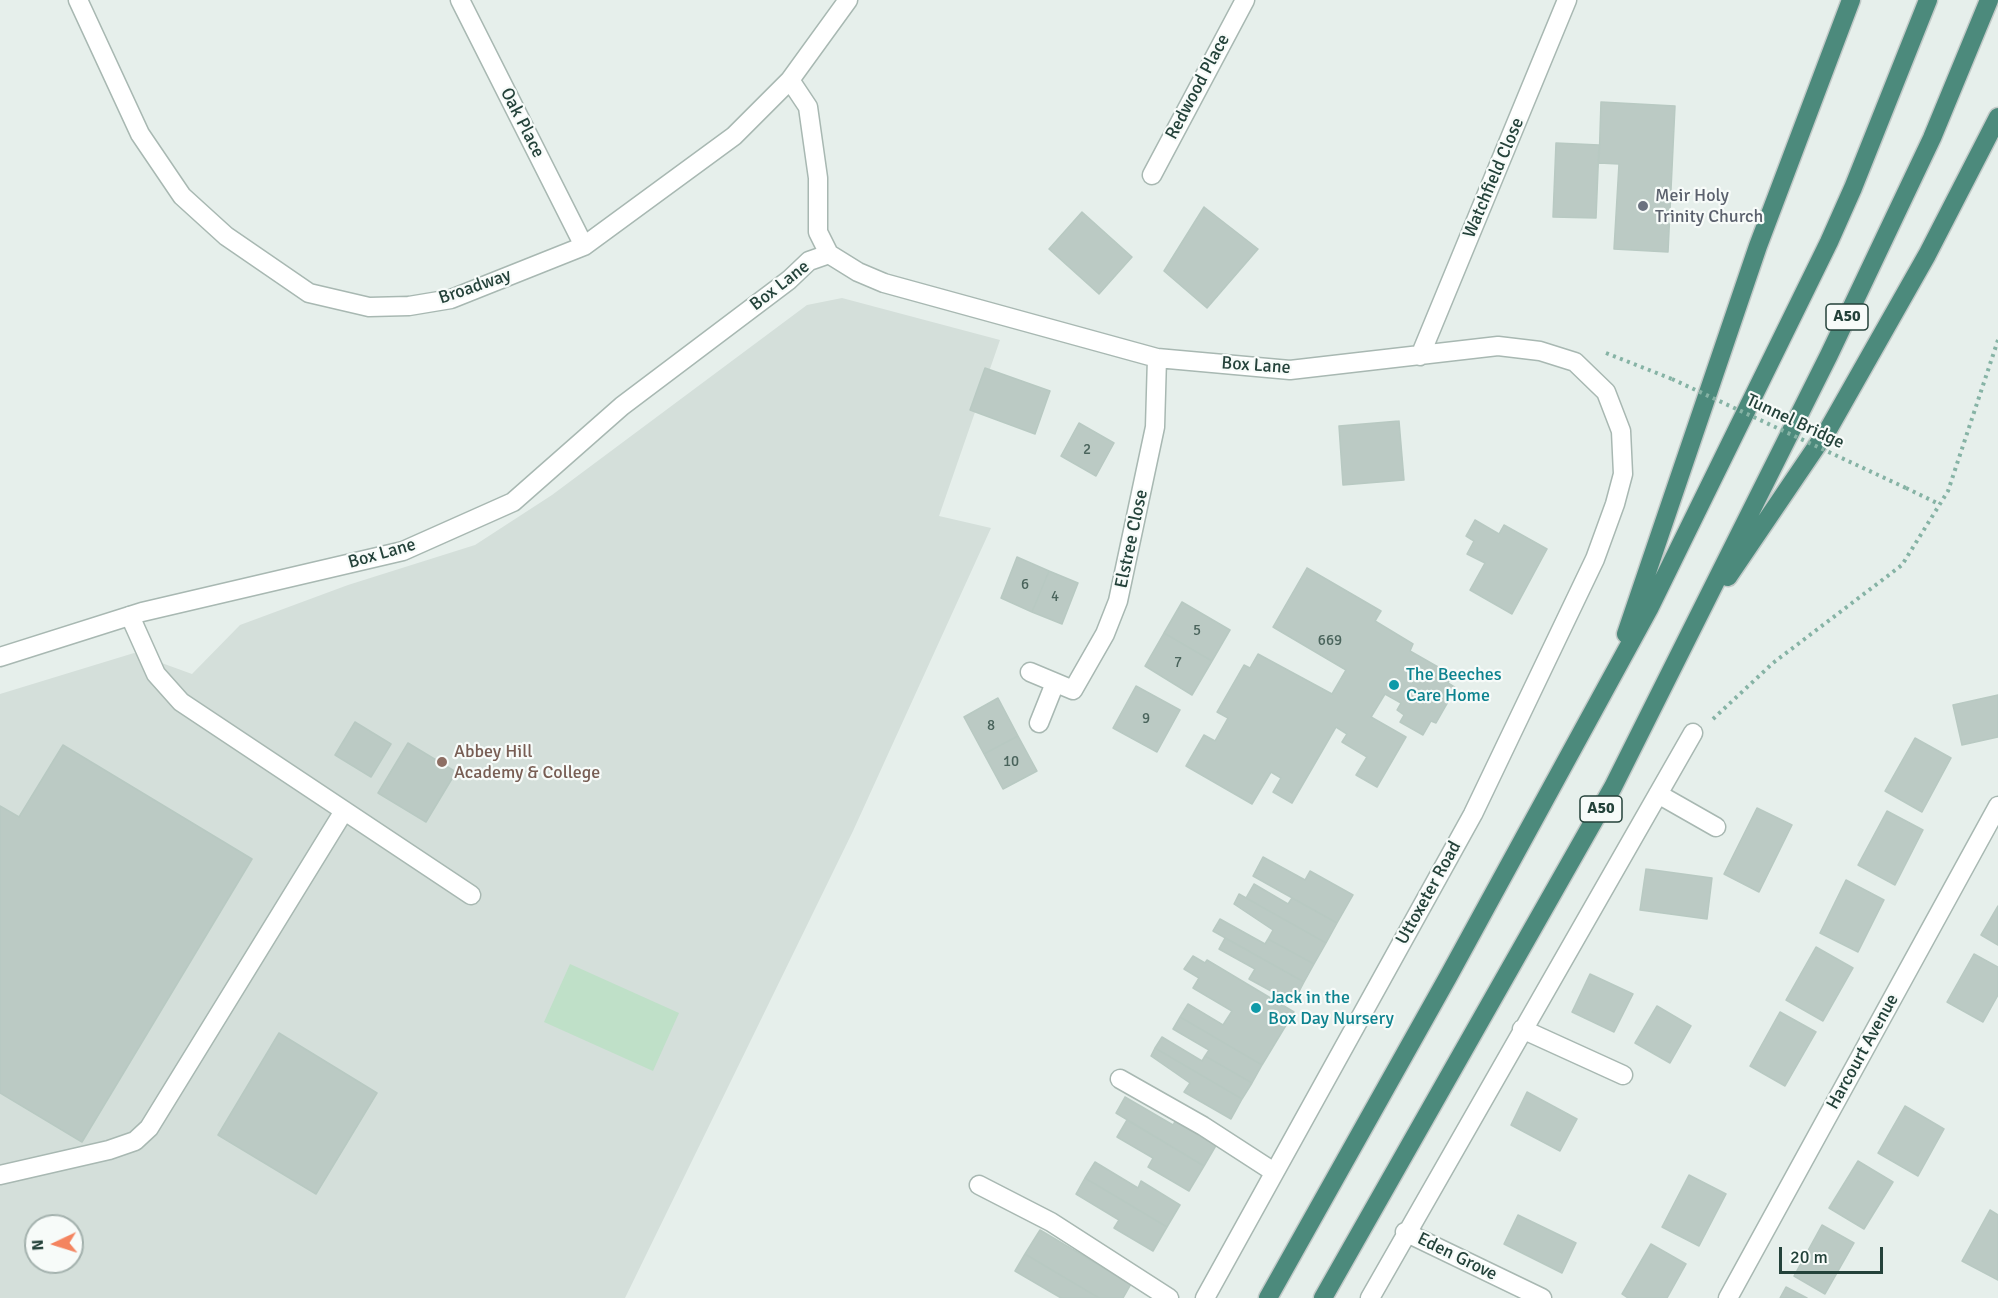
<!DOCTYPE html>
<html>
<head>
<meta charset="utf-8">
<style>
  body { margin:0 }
  #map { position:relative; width:1998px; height:1298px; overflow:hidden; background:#e6efeb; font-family:Signika,sans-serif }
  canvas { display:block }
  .north { position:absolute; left:24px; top:1214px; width:60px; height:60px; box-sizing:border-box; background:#f7fbf9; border:2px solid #a3b1ad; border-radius:50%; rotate:266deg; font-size:16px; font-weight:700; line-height:24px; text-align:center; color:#24423a }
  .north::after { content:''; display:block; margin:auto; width:21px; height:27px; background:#f4845f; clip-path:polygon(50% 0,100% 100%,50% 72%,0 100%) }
  .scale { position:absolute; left:1779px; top:1247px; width:104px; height:27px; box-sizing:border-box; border:3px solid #24423a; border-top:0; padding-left:8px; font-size:18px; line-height:21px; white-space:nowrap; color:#24423a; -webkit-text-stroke:4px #f7fbf9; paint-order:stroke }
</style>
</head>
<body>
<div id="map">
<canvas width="1998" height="1298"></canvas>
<div class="north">N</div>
<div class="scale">20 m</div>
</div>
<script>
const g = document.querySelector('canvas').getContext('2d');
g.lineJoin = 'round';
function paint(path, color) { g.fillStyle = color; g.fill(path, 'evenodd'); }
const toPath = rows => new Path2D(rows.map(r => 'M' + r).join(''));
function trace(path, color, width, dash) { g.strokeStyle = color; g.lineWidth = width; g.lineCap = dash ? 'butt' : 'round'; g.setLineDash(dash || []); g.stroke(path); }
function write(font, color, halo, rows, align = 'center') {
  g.font = font + ' Signika,sans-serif'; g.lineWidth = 4.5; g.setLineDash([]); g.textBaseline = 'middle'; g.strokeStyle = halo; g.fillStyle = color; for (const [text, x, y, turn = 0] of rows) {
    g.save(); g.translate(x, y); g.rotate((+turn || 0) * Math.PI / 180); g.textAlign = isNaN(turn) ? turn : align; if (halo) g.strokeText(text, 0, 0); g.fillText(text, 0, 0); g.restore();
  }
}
paint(toPath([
  [842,298,1000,340,939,516,991,528,853,831,625,1298,0,1298,0,694,134,653,192,674,240,625,348,585,475,545,552,495,807,305],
  [36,1226,72,1226,72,1262,36,1262]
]), '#d4dfda');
paint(toPath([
  [570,964,679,1013,653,1071,544,1022]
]), '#bfe0c8');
const building = toPath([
  [1601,102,1675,106,1668,252,1614,249,1619,164,1599,163,1601,102],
  [1556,143,1599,145,1596,218,1553,217,1556,143],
  [1204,207,1258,249,1207,308,1164,271,1204,207],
  [1082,212,1132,257,1099,294,1049,249,1082,212],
  [985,368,1050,391,1035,434,970,410,985,368],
  [1399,421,1404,480,1343,485,1339,426,1399,421],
  [1079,423,1114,443,1096,476,1061,456,1079,423],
  [1475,520,1499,534,1504,525,1547,549,1512,614,1470,590,1485,563,1467,554,1474,541,1466,536,1475,520],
  [1017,557,1049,571,1032,612,1001,598,1017,557],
  [1307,568,1381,611,1375,621,1413,644,1410,651,1452,675,1448,683,1456,688,1436,723,1431,721,1423,735,1400,722,1404,715,1397,710,1401,703,1385,694,1371,717,1406,737,1377,787,1356,775,1367,757,1342,742,1347,734,1336,727,1292,803,1273,792,1281,778,1271,772,1252,804,1186,766,1204,735,1215,741,1228,718,1217,712,1244,665,1250,668,1258,654,1332,694,1346,670,1273,627,1307,568],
  [1049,571,1078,583,1062,624,1032,612,1049,571],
  [1182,602,1230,630,1212,661,1164,633,1182,602],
  [1164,633,1212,661,1192,695,1145,666,1164,633],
  [1136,686,1180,710,1157,752,1113,728,1136,686],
  [1998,695,1998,737,1962,745,1953,705,1998,695],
  [998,698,1018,736,984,754,964,717,998,698],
  [355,722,391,744,371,777,335,755,355,722],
  [1018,736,1037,771,1003,789,984,754,1018,736],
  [1915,738,1951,758,1922,812,1885,791,1915,738],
  [408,743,456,772,426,822,378,793,408,743],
  [63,745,252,859,82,1142,0,1093,0,806,19,817,63,745],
  [1757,808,1792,825,1759,892,1724,874,1757,808],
  [1887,811,1923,830,1895,885,1858,865,1887,811],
  [1263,857,1305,880,1310,871,1353,895,1337,923,1253,876,1263,857],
  [1646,869,1712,878,1707,919,1640,910,1646,869],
  [1846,880,1884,900,1858,952,1820,933,1846,880],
  [1254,884,1288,904,1292,898,1337,923,1326,943,1246,898,1254,884],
  [1239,894,1326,943,1314,964,1268,939,1273,930,1234,904,1239,894],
  [1998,906,1998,945,1981,935,1998,906],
  [1220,919,1265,944,1268,939,1314,964,1304,982,1213,931,1220,919],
  [1225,938,1304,982,1293,1003,1249,979,1255,969,1219,949,1225,938],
  [1816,947,1853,968,1823,1021,1786,1000,1816,947],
  [1974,954,1998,967,1998,995,1983,1022,1947,1002,1974,954],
  [1193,956,1205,963,1207,960,1294,1012,1262,1065,1180,1017,1188,1004,1223,1025,1232,1011,1193,988,1199,978,1184,969,1193,956],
  [1590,974,1633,994,1614,1032,1572,1012,1590,974],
  [1657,1006,1691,1026,1670,1063,1635,1043,1657,1006],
  [1780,1012,1816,1032,1785,1086,1750,1066,1780,1012],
  [1180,1017,1262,1065,1252,1083,1205,1056,1209,1050,1173,1029,1180,1017],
  [279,1033,377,1093,316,1194,218,1135,279,1033],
  [1162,1037,1202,1061,1205,1056,1252,1083,1242,1099,1155,1048,1162,1037],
  [1155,1048,1242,1099,1231,1119,1184,1092,1190,1083,1151,1056,1155,1048],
  [1527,1092,1577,1119,1560,1151,1511,1125,1527,1092],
  [1125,1097,1173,1125,1177,1118,1218,1142,1204,1166,1116,1113,1125,1097],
  [1905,1106,1944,1129,1918,1176,1878,1153,1905,1106],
  [1127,1120,1204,1166,1189,1191,1148,1167,1153,1158,1117,1137,1127,1120],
  [1858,1161,1893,1182,1864,1229,1829,1208,1858,1161],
  [1095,1162,1138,1188,1141,1181,1180,1205,1167,1227,1085,1178,1095,1162],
  [1689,1175,1726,1194,1699,1246,1662,1227,1689,1175],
  [1085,1178,1167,1227,1153,1251,1114,1228,1119,1220,1076,1194,1085,1178],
  [1990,1210,1998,1215,1998,1280,1962,1261,1990,1210],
  [1518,1215,1576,1243,1562,1273,1504,1244,1518,1215],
  [1822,1225,1854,1243,1825,1294,1794,1276,1822,1225],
  [1040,1230,1131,1284,1123,1298,1099,1298,1025,1254,1040,1230],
  [1651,1244,1686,1264,1667,1298,1628,1298,1622,1294,1651,1244],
  [1025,1254,1099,1298,1061,1298,1015,1271,1025,1254],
  [1786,1287,1807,1298,1780,1298,1786,1287]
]);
paint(building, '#bbcac4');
trace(building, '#b8c9c2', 1.5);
const service = toPath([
  [130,616,156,674,181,702,471,895],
  [1120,1079,1203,1126,1274,1172],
  [0,1175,109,1150,135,1141,149,1128,344,811],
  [979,1185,1051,1222,1169,1298]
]);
const minor = toPath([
  [78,0,140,134,182,196,226,236,309,293,369,307,409,306,451,299,584,246,734,136,790,80,848,0],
  [460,0,584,246],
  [790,80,808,107,818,178,818,232,829,254],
  [1152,175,1245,0],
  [1420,356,1567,0],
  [0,657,142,612,403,551,513,502,622,406,789,280,809,261,829,254,858,272,884,283,1157,358,1290,370,1498,346,1540,351,1575,362,1606,392,1621,431,1623,474,1615,504,1595,559,1473,814,1205,1298],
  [1030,672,1073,690,1105,634,1118,601,1155,427,1157,358],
  [1039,723,1055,683],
  [1658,794,1716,827],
  [1522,1029,1623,1075],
  [1405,1232,1542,1298],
  [1370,1298,1693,733],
  [1728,1298,1998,806]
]);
const trunk = toPath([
  [1728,577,1829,428,1927,255,1998,117],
  [1626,634,1758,246,1851,0],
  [1268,1298,1448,977,1649,609,1829,242,1853,188,1928,0],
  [1323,1298,1613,787,1829,355,1932,138,1989,0]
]);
trace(service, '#a8b8b2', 21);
trace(minor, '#a8b8b2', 21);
trace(trunk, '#c2cac8', 21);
trace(toPath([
  [1606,353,1672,379],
  [1906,488,1939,504],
  [1713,719,1773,663,1902,565,1948,491,1998,340]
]), '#86b3a5', 4, [3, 4.5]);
trace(service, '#fff', 18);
trace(minor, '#fff', 18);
trace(trunk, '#4c8a7c', 18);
trace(toPath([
  [1672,379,1906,488]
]), '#86b3a5', 4, [3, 4.5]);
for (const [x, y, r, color] of [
  [1643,206,6,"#6b7280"],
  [1394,685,6,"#0f9aa8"],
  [442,762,6,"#8d6e63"],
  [1256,1008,6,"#0f9aa8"]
]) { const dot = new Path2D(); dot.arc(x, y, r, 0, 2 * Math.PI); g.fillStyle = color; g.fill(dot); trace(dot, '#f7fbf9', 2); }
write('15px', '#4a645c', null, [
  ["2",1087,450],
  ["6",1025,585],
  ["4",1055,597],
  ["5",1197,631],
  ["669",1330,641],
  ["7",1178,663],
  ["9",1146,719],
  ["8",991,726],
  ["10",1011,762]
]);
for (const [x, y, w] of [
  [1847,317,42],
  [1601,809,42]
]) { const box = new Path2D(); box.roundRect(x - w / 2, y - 13, w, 26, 4.5); g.fillStyle = '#f7fbf9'; g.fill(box); trace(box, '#24423a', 1.5); }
write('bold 16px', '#24423a', null, [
  ["A50",1847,317],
  ["A50",1601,809]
]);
write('18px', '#24423a', '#f7fbf9', [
  ["Redwood Place",1198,87,-62],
  ["Oak Place",522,123,63],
  ["Watchfield Close",1494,178,-67],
  ["Box Lane",780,286,-38],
  ["Broadway",475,287,-19],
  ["Box Lane",1256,366,4],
  ["Tunnel Bridge",1795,422,25],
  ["Elstree Close",1132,539,-78],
  ["Box Lane",382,554,-16],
  ["Uttoxeter Road",1429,893,-61],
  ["Harcourt Avenue",1863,1052,-61],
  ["Eden Grove",1457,1257,26]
]);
write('18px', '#5b616d', '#f7fbf9', [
  ["Meir Holy",1655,196],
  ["Trinity Church",1655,217]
], 'left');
write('18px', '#0d838f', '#f7fbf9', [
  ["The Beeches",1406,675],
  ["Care Home",1406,696],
  ["Jack in the",1268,998],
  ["Box Day Nursery",1268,1019]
], 'left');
write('18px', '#785e54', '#f7fbf9', [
  ["Abbey Hill",454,752],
  ["Academy & College",454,773]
], 'left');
</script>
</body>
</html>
